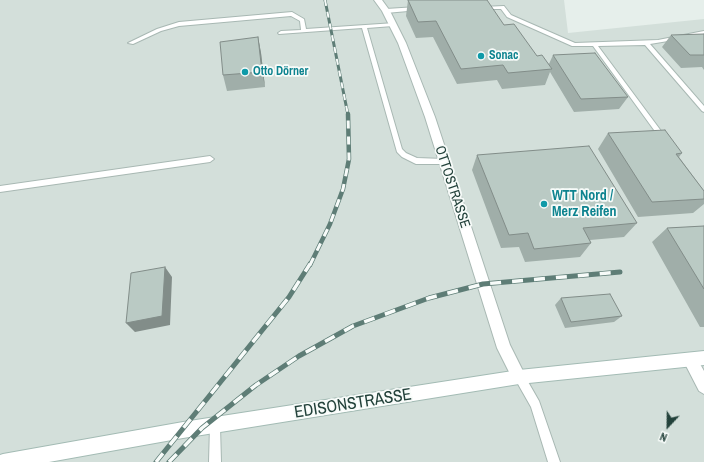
<!DOCTYPE html>
<html>
<head>
<meta charset="utf-8">
<style>
  body { margin:0 }
  #map { position:relative; width:704px; height:462px; overflow:hidden; background:#e6efeb; font-family:"Archivo Narrow",sans-serif }
  canvas { display:block }
  .north { position:absolute; left:648px; top:406px; width:40px; height:40px; -webkit-text-stroke:3px #f7fbf9; paint-order:stroke; rotate:202deg; font-size:11px; font-weight:700; line-height:16px; text-align:center; color:#23423b }
  .north::after { content:''; display:block; margin:auto; width:14px; height:18px; background:#23423b; clip-path:polygon(50% 0,100% 100%,50% 72%,0 100%) }
</style>
</head>
<body>
<div id="map">
<canvas width="704" height="462"></canvas>
<div class="north">N</div>
</div>
<script>
const g = document.querySelector('canvas').getContext('2d');
g.lineJoin = 'round';
function paint(path, color) { g.fillStyle = color; g.fill(path, 'evenodd'); }
const toPath = rows => new Path2D(rows.map(r => 'M' + r).join(''));
function trace(path, color, width, dash) { g.strokeStyle = color; g.lineWidth = width; g.lineCap = dash ? 'butt' : 'round'; g.setLineDash(dash || []); g.stroke(path); }
function write(font, color, halo, rows, align = 'center') {
  g.font = font + ' "Archivo Narrow",sans-serif'; g.lineWidth = 3.5; g.setLineDash([]); g.textBaseline = 'middle'; g.strokeStyle = halo; g.fillStyle = color; for (const [text, x, y, turn = 0] of rows) {
    g.save(); g.translate(x, y); g.rotate((+turn || 0) * Math.PI / 180); g.textAlign = isNaN(turn) ? turn : align; if (halo) g.strokeText(text, 0, 0); g.fillText(text, 0, 0); g.restore();
  }
}
paint(toPath([
  [0,0,564,0,568,33,704,19,704,462,0,462]
]), '#d3dfda');
const lane = toPath([
  [504,6,511,15,575,43,658,40,704,31,704,35,650,44,704,106,704,112,702,111,645,45,598,46,667,139,664,141,662,141,593,46,572,46,507,17,501,9,482,9,480,8,482,7,504,6],
  [417,7,419,8,419,10,386,13,383,11,386,9,417,7],
  [292,12,304,19,306,29,395,23,395,25,393,26,367,28,402,149,406,153,417,158,444,159,448,162,446,164,416,164,402,157,397,152,362,28,279,34,278,33,281,31,301,30,300,21,291,16,179,26,161,31,133,44,128,43,157,29,179,22,292,12],
  [210,156,214,159,210,162,0,192,0,186,210,156],
  [519,372,523,373,539,401,560,462,548,462,531,407,514,377,515,373,519,372],
  [215,421,219,422,220,426,221,462,209,462,210,426,211,422,215,421]
]);
const street = toPath([
  [374,0,382,0,390,11,406,43,435,117,510,345,526,377,524,382,519,384,514,382,497,348,425,117,398,43,382,11,374,0],
  [690,353,695,355,704,371,704,394,699,391,683,360,685,355,690,353]
]);
const secondary = toPath([
  [704,351,704,365,519,384,183,438,49,462,0,462,0,455,3,454,183,422,519,370,704,351]
]);
trace(lane, '#a8b8b3', 2);
trace(street, '#a8b8b3', 2);
trace(secondary, '#a3bbb4', 2);
paint(lane, '#fff');
paint(street, '#fff');
paint(secondary, '#fff');
const railFar2 = toPath([
  [325,0,348,115]
]);
const railFar1 = toPath([
  [310,265,330,224,343,189,349,159,348,114]
]);
const rail = toPath([
  [156,462,289,297,310,264],
  [169,462,202,428,256,385,299,356,353,326,429,298,483,284,620,272]
]);
trace(railFar2, '#5e7d76', 3);
trace(railFar1, '#5e7d76', 4.5);
trace(rail, '#5e7d76', 5);
trace(railFar2, '#f7fbf9', 2, [6]);
trace(railFar1, '#f7fbf9', 3, [8]);
trace(rail, '#f7fbf9', 3.5, [11]);
paint(toPath([
  [408,0,504,25,537,56,549,64,553,55,628,97,619,109,574,112,550,72,545,85,502,89,497,80,457,84,433,37,416,38,406,16],
  [704,34,704,70,702,67,681,68,662,47,671,35],
  [258,37,261,53,265,87,227,91,223,75],
  [608,133,682,153,679,157,704,191,704,204,693,213,638,217,598,149],
  [477,155,637,223,624,237,590,240,591,243,580,257,525,262,519,247,501,248,472,170],
  [704,226,704,327,700,327,652,242,667,228],
  [561,298,622,316,614,322,565,328,555,305]
]), '#a0aea9');
paint(toPath([
  [258,37,261,53,265,87,262,72],
  [165,267,172,277,170,325,135,332,126,323]
]), '#828d89');
const building = toPath([
  [408,0,487,0,504,25,514,24,537,56,542,55,552,69,508,73,503,65,461,69,436,21,418,22,408,0],
  [704,34,704,55,690,55,671,35,704,34],
  [258,37,262,72,223,75,220,42,258,37],
  [595,53,628,97,581,99,553,55,595,53],
  [665,130,682,153,676,154,704,191,704,199,652,202,608,133,665,130],
  [589,146,637,223,583,228,591,243,534,249,528,233,509,235,477,155,589,146],
  [704,226,704,289,667,228,704,226],
  [165,267,162,316,126,323,131,273,165,267],
  [610,294,622,316,571,322,561,298,610,294]
]);
paint(building, '#bacac4');
trace(building, '#828d89', 1);
for (const [x, y, r, color] of [
  [481,56,4,"#0f9aa8"],
  [245,72,4,"#0f9aa8"],
  [544,204,4,"#0f9aa8"]
]) { const dot = new Path2D(); dot.arc(x, y, r, 0, 2 * Math.PI); g.fillStyle = color; g.fill(dot); trace(dot, '#f7fbf9', 1.5); }
write('bold 12px', '#0d838f', '#f7fbf9', [
  ["Sonac",489,56],
  ["Otto Dörner",253,72]
], 'left');
write('14px', '#23423b', '#f7fbf9', [
  ["OTTOSTRASSE",452,187,72]
]);
write('bold 14px', '#0d838f', '#f7fbf9', [
  ["WTT Nord /",552,196],
  ["Merz Reifen",552,212]
], 'left');
write('17px', '#23423b', '#f7fbf9', [
  ["EDISONSTRASSE",353,404,-9]
]);
</script>
</body>
</html>
